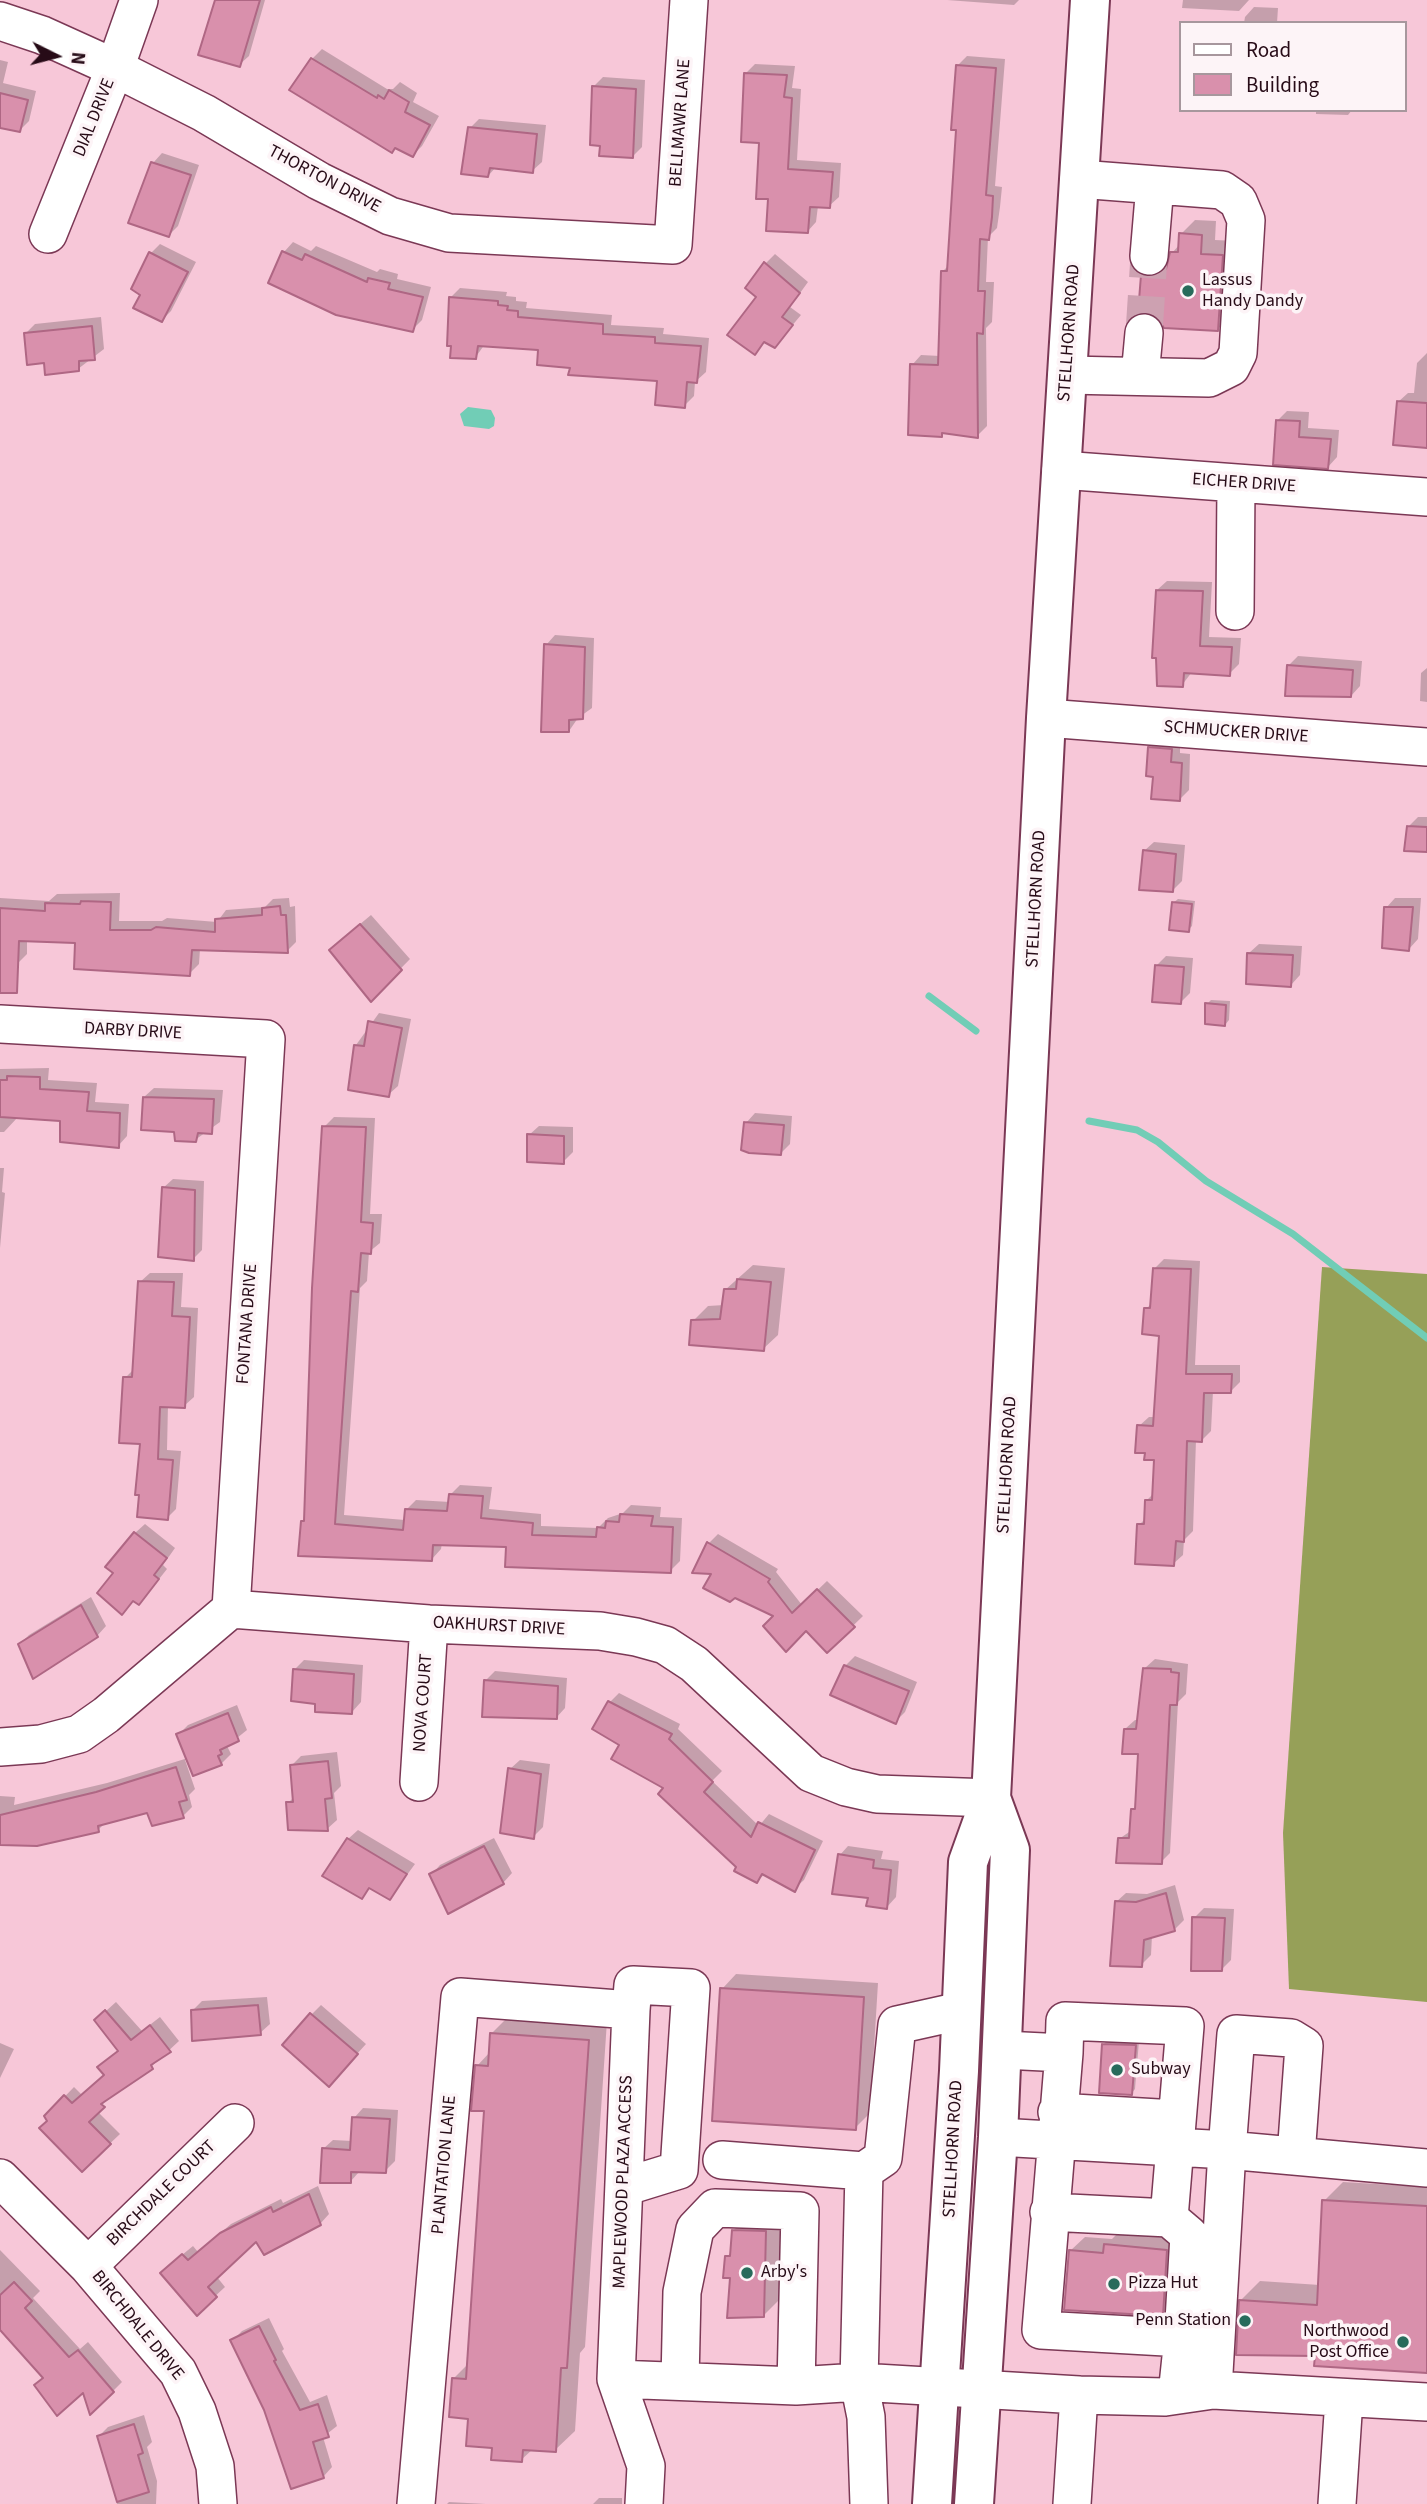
<!DOCTYPE html>
<html>
<head>
<meta charset="utf-8">
<style>
  body { margin:0 }
  #map { position:relative; width:1427px; height:2504px; overflow:hidden; background:#f7c7d8; font-family:"Source Sans 3",sans-serif }
  canvas { display:block }
  .legend { position:absolute; left:1179px; top:21px; width:228px; height:91px; box-sizing:border-box; background:#fdf4f7; border:2px solid #a7979d; margin:0; padding:9px 12px; list-style:none; font-size:21px; color:#270b17 }
  .legend li { display:flex; align-items:center; gap:14px; height:35px }
  .legend b { width:35px; border:2px solid #a7979d }
  .north { position:absolute; left:21px; top:21px; width:70px; height:70px; -webkit-text-stroke:5px #fdf4f7; paint-order:stroke; rotate:96deg; font-size:19px; font-weight:700; line-height:28px; text-align:center; color:#270b17 }
  .north::after { content:''; display:block; margin:auto; width:24px; height:32px; background:#270b17; clip-path:polygon(50% 0,100% 100%,50% 72%,0 100%) }
</style>
</head>
<body>
<div id="map">
<canvas width="1427" height="2504"></canvas>
<ul class="legend">
<li><b style="height:9px;background:#fff"></b>Road</li>
<li><b style="height:19px;background:#d990ac"></b>Building</li>
</ul>
<div class="north">N</div>
</div>
<script>
const g = document.querySelector('canvas').getContext('2d');
g.lineJoin = 'round';
function paint(path, color) { g.fillStyle = color; g.fill(path, 'evenodd'); }
const toPath = rows => new Path2D(rows.map(r => 'M' + r).join(''));
function trace(path, color, width, dash) { g.strokeStyle = color; g.lineWidth = width; g.lineCap = dash ? 'butt' : 'round'; g.setLineDash(dash || []); g.stroke(path); }
function write(font, color, halo, rows, align = 'center') {
  g.font = font + ' "Source Sans 3",sans-serif'; g.lineWidth = 7; g.setLineDash([]); g.textBaseline = 'middle'; g.strokeStyle = halo; g.fillStyle = color; for (const [text, x, y, turn = 0] of rows) {
    g.save(); g.translate(x, y); g.rotate((+turn || 0) * Math.PI / 180); g.textAlign = isNaN(turn) ? turn : align; if (halo) g.strokeText(text, 0, 0); g.fillText(text, 0, 0); g.restore();
  }
}
paint(toPath([
  [1322,1267,1427,1274,1427,2002,1289,1989,1283,1833]
]), '#96a058');
paint(toPath([
  [468,407,491,410,495,418,494,426,489,429,464,426,460,414]
]), '#71cdb6');
paint(toPath([
  [217,0,265,0,249,56,239,65],
  [947,0,1019,0,1014,5],
  [1183,0,1249,0,1239,11,1182,8],
  [1254,7,1278,8,1277,23,1244,23,1245,17],
  [322,49,387,89,393,89,400,82,417,93,413,102,439,116,422,146,413,155,397,146,312,59],
  [967,56,1005,59,995,186,1002,187,1000,207,997,228,988,237,986,282,994,282,992,322,986,328,987,426,977,436,944,432,941,435,912,365,921,355,940,356,943,271,949,265,958,129,957,66],
  [0,60,8,62,3,83,36,91,29,121,20,130,0,126],
  [755,64,795,66,792,88,801,89,797,160,841,163,839,197,829,206,818,206,816,222,807,232,770,198,746,73],
  [603,77,645,80,642,147,633,156,601,145,594,86],
  [1316,110,1352,110,1348,115,1316,114],
  [479,119,546,125,542,162,532,171,496,167,488,176,470,128],
  [162,153,199,165,178,226,169,235,153,163],
  [1195,220,1216,221,1215,240,1237,241,1232,314,1218,329,1142,275,1157,261,1170,261,1172,253,1180,244,1181,234],
  [293,242,311,251,316,246,377,272,380,269,398,274,397,279,431,287,422,320,412,330,270,282,284,252],
  [160,244,196,262,171,311,162,320,150,254],
  [775,254,808,282,790,307,801,315,775,346,766,341,754,353,758,297,765,264],
  [460,288,507,292,506,296,516,297,516,301,527,302,526,308,612,315,611,325,664,328,663,334,709,338,706,372,695,382,694,396,684,406,659,379,572,366,540,349,485,344,475,358,451,297],
  [101,317,104,349,78,369,45,361,26,333,35,324],
  [1427,353,1427,447,1398,402,1408,393,1414,393,1417,363],
  [1287,411,1309,412,1308,428,1339,430,1337,457,1328,467,1277,421],
  [1167,581,1212,582,1209,637,1241,638,1239,664,1229,674,1192,672,1182,685,1157,590],
  [555,635,594,638,592,708,578,718,569,731,546,645],
  [1298,656,1362,661,1360,686,1351,696,1288,666],
  [1427,668,1427,702,1420,701,1421,673],
  [1160,738,1180,740,1180,753,1190,754,1189,790,1179,800,1154,775,1150,748],
  [1418,817,1427,817,1427,850,1409,826],
  [1154,842,1185,845,1182,881,1172,891,1144,851],
  [120,893,119,921,162,921,167,918,217,922,226,910,265,907,273,899,289,898,290,907,295,906,296,942,287,951,200,949,199,964,189,974,77,941,27,939,27,954,17,964,0,963,0,898,49,901,57,894],
  [1395,898,1421,898,1418,939,1409,949,1386,908],
  [1178,899,1195,901,1192,926,1188,930,1173,903],
  [371,915,410,959,371,999,341,940],
  [1259,944,1302,946,1300,975,1291,985,1249,953],
  [1166,956,1193,958,1190,993,1181,1002,1157,965],
  [1211,1000,1230,1001,1229,1020,1225,1025,1207,1004],
  [379,1013,411,1019,398,1086,388,1095,356,1045],
  [49,1068,48,1080,97,1083,95,1102,129,1104,127,1136,118,1146,62,1119,18,1117,4,1132,0,1132,0,1069],
  [154,1088,223,1090,220,1122,195,1140,176,1130,144,1097],
  [755,1113,792,1116,790,1144,781,1153,746,1123],
  [334,1117,375,1118,370,1214,382,1214,380,1243,369,1252,367,1281,360,1288,344,1515,405,1520,406,1510,416,1500,450,1502,450,1495,460,1485,492,1487,489,1509,541,1514,541,1526,598,1528,608,1518,623,1513,631,1505,661,1507,660,1517,682,1518,680,1561,670,1571,508,1546,442,1543,441,1549,432,1559,303,1522,306,1519,324,1127],
  [539,1126,573,1127,573,1152,563,1162,529,1135],
  [0,1168,4,1168,2,1192,5,1193,0,1248],
  [173,1179,204,1181,202,1250,193,1259,163,1188],
  [1164,1259,1200,1261,1195,1365,1240,1365,1240,1382,1230,1392,1213,1391,1211,1431,1202,1440,1196,1440,1193,1531,1184,1540,1183,1555,1173,1564,1139,1525,1146,1518,1147,1500,1154,1493,1156,1459,1139,1426,1149,1417,1156,1417,1161,1334,1146,1309,1152,1303,1154,1269],
  [753,1265,785,1268,778,1335,763,1349,693,1321,708,1306,724,1305,725,1290],
  [150,1273,183,1273,181,1307,198,1308,194,1397,184,1406,168,1405,167,1450,181,1451,176,1509,167,1518,125,1378,135,1368,140,1282],
  [145,1524,175,1548,163,1565,167,1569,148,1593,135,1599,122,1613,116,1573,135,1533],
  [718,1534,778,1569,776,1572,802,1605,827,1581,863,1616,827,1651,806,1629,776,1615,714,1572,709,1543],
  [91,1597,106,1626,97,1636,20,1644,29,1635],
  [855,1656,917,1682,905,1712,895,1722,857,1707,845,1666],
  [1155,1659,1188,1664,1186,1694,1178,1702,1170,1853,1161,1862,1119,1839,1132,1830,1133,1809,1137,1806,1140,1753,1125,1729,1135,1720,1139,1720,1145,1668],
  [304,1660,363,1665,361,1702,352,1712,317,1702,294,1670],
  [495,1671,567,1678,565,1708,556,1718,486,1680],
  [619,1693,680,1724,678,1729,722,1771,712,1781,759,1826,769,1814,823,1841,804,1880,794,1889,765,1874,757,1881,738,1866,622,1744,610,1702],
  [237,1705,247,1730,227,1746,231,1754,221,1764,185,1760,195,1789,189,1795,192,1807,183,1816,148,1811,107,1821,98,1830,0,1843,0,1796,15,1797,14,1805,107,1783,188,1758,178,1735,188,1725],
  [337,1752,341,1786,334,1793,337,1820,327,1829,288,1803,294,1797,291,1766,301,1756],
  [520,1760,550,1764,543,1827,533,1837,510,1769],
  [358,1830,415,1864,390,1898,371,1887,362,1897,348,1839],
  [494,1838,512,1873,503,1883,431,1875,440,1865],
  [848,1846,883,1851,881,1859,899,1861,896,1897,887,1907,870,1896,839,1856],
  [1175,1885,1184,1920,1174,1930,1152,1936,1151,1955,1141,1965,1116,1902,1126,1893,1147,1894],
  [1204,1908,1234,1909,1231,1960,1222,1969,1194,1918],
  [736,1974,878,1983,870,2113,855,2128,722,1989],
  [267,1997,270,2024,260,2033,193,2010,202,2001],
  [116,2002,142,2031,160,2017,179,2041,151,2067,111,2095,97,2111,120,2134,82,2170,46,2116,74,2087,82,2095,105,2074,100,2067,119,2050,96,2020],
  [321,2005,366,2044,338,2075,311,2015],
  [511,2014,607,2021,585,2347,580,2353,575,2431,555,2450,533,2449,521,2460,494,2446,470,2417,454,2378,469,2363,486,2110,477,2066,490,2052,491,2034],
  [1108,2040,1139,2041,1135,2089,1131,2094,1104,2044],
  [0,2043,14,2049,0,2078],
  [363,2108,398,2110,395,2161,385,2171,359,2172,350,2182,323,2149,333,2140,352,2141,354,2118],
  [1343,2182,1427,2187,1427,2371,1317,2354,1241,2300,1260,2281,1320,2285,1324,2201],
  [318,2186,329,2214,320,2224,257,2239,217,2277,225,2287,197,2313,171,2264,193,2246,198,2252,231,2224,281,2199,283,2203],
  [753,2211,785,2212,783,2296,763,2316,731,2277,727,2257,732,2251,734,2230],
  [1120,2231,1181,2236,1177,2299,1163,2314,1070,2251,1085,2237,1112,2239],
  [0,2250,40,2291,33,2298,80,2349,88,2342,122,2382,113,2391,84,2390,45,2377,0,2327],
  [269,2318,284,2349,282,2351,310,2402,327,2395,337,2426,323,2437,332,2467,323,2477,290,2488,265,2410,232,2341,242,2331],
  [144,2415,152,2442,147,2447,157,2481,156,2504,117,2504,99,2436,108,2427],
  [599,2498,622,2498,622,2504,593,2504],
  [449,2502,486,2504,447,2504]
]), '#0003');
trace(toPath([
  [929,996,976,1031],
  [1089,1121,1137,1130,1158,1142,1206,1181,1293,1234,1427,1338]
]), '#71cdb6', 7);
const building = toPath([
  [215,0,260,0,240,67,198,55,215,0],
  [311,58,377,98,378,95,384,99,389,90,409,102,405,112,430,125,413,157,395,148,392,153,289,90,311,58],
  [956,65,996,68,986,195,993,196,992,217,989,240,980,239,978,291,985,291,983,334,977,333,978,438,942,433,942,437,908,435,910,364,938,365,941,271,947,271,956,130,951,130,956,65],
  [744,73,787,75,784,97,792,98,788,169,833,172,830,208,810,207,808,233,766,231,768,199,756,199,759,143,741,142,744,73],
  [592,86,636,89,633,158,599,156,600,146,590,145,592,86],
  [0,93,28,100,20,132,0,128,0,93],
  [468,127,537,134,533,173,490,168,488,177,461,174,468,127],
  [151,162,191,175,169,237,128,223,151,162],
  [1179,233,1202,235,1201,254,1223,255,1218,331,1164,328,1156,316,1138,313,1141,275,1157,275,1166,269,1170,252,1178,252,1179,233],
  [282,251,302,260,305,254,367,282,368,278,390,283,388,289,423,297,413,332,336,315,268,283,282,251],
  [149,252,188,272,162,322,133,308,140,295,131,289,149,252],
  [764,262,800,293,782,317,793,325,775,348,764,342,755,355,727,335,756,297,745,288,764,262],
  [449,297,498,301,498,305,508,306,507,310,518,311,518,317,603,324,603,334,655,337,655,343,701,346,697,383,687,382,685,408,655,405,657,381,568,375,570,368,537,365,538,350,478,346,476,359,450,358,451,346,447,346,449,297],
  [92,326,95,360,79,361,79,371,45,375,44,363,27,365,24,333,92,326],
  [1397,401,1427,403,1427,448,1393,445,1397,401],
  [1276,420,1300,421,1299,437,1331,439,1328,469,1273,465,1276,420],
  [1156,590,1203,591,1200,646,1232,647,1230,676,1184,673,1183,687,1157,686,1156,658,1152,658,1156,590],
  [544,644,585,647,583,719,569,720,569,732,541,732,544,644],
  [1287,665,1353,670,1351,697,1285,696,1287,665],
  [1148,747,1172,749,1171,762,1182,763,1180,801,1151,799,1153,777,1146,776,1148,747],
  [1407,826,1427,827,1427,852,1404,851,1407,826],
  [1143,850,1176,854,1173,892,1139,890,1143,850],
  [81,901,111,902,110,930,151,930,156,927,215,932,215,919,262,915,262,908,280,906,281,915,286,915,288,953,192,950,190,976,74,969,75,943,19,941,17,993,0,993,0,908,45,911,45,903,80,904,81,901],
  [1172,902,1192,904,1189,932,1169,930,1172,902],
  [1384,907,1413,907,1409,951,1382,948,1384,907],
  [360,924,402,970,371,1002,329,950,360,924],
  [1247,953,1293,955,1291,987,1246,984,1247,953],
  [1155,965,1184,967,1181,1004,1152,1002,1155,965],
  [1205,1003,1226,1005,1225,1026,1205,1024,1205,1003],
  [368,1021,402,1028,389,1097,348,1090,354,1045,364,1046,368,1021],
  [7,1076,40,1077,40,1089,89,1092,87,1111,120,1113,119,1148,60,1142,60,1121,0,1117,0,1080,7,1080,7,1076],
  [143,1097,214,1099,212,1134,198,1133,196,1142,175,1141,174,1132,141,1130,143,1097],
  [744,1122,784,1125,781,1155,749,1153,741,1150,744,1122],
  [322,1126,366,1127,361,1222,373,1223,371,1254,361,1253,358,1292,351,1291,335,1524,403,1530,405,1509,447,1511,449,1494,483,1496,481,1518,533,1523,532,1535,596,1537,597,1527,605,1528,606,1521,619,1522,620,1514,653,1516,651,1526,673,1527,671,1573,505,1567,506,1547,433,1545,432,1561,298,1556,301,1521,304,1521,312,1288,322,1126],
  [527,1134,564,1136,564,1164,527,1162,527,1134],
  [162,1187,195,1190,194,1261,158,1257,162,1187],
  [1153,1268,1191,1269,1186,1374,1232,1374,1231,1393,1204,1393,1202,1442,1187,1441,1184,1542,1176,1541,1174,1566,1135,1564,1137,1524,1144,1524,1145,1500,1152,1500,1154,1460,1144,1460,1145,1453,1135,1453,1137,1425,1153,1426,1159,1336,1142,1334,1144,1308,1150,1308,1153,1268],
  [737,1279,771,1282,764,1351,689,1345,691,1320,720,1319,724,1289,736,1289,737,1279],
  [138,1281,174,1282,172,1316,190,1317,185,1408,160,1407,158,1459,173,1460,168,1520,137,1517,139,1495,135,1495,140,1444,119,1443,123,1377,132,1377,138,1281],
  [134,1532,167,1558,154,1575,159,1579,139,1605,133,1601,122,1615,97,1593,113,1573,105,1567,134,1532],
  [707,1542,770,1579,768,1582,792,1613,817,1589,855,1627,827,1653,806,1631,786,1652,763,1626,773,1616,735,1598,730,1602,703,1588,711,1574,692,1573,707,1542],
  [81,1605,98,1637,33,1679,18,1644,81,1605],
  [844,1665,909,1691,896,1724,830,1695,844,1665],
  [1143,1668,1171,1669,1171,1672,1179,1673,1177,1705,1170,1705,1162,1864,1116,1863,1118,1838,1129,1838,1131,1809,1135,1809,1138,1754,1122,1754,1124,1729,1136,1729,1143,1668],
  [293,1669,354,1674,352,1714,315,1712,315,1704,291,1701,293,1669],
  [484,1680,558,1686,557,1719,482,1717,484,1680],
  [608,1701,672,1734,669,1739,713,1782,704,1792,751,1837,758,1822,815,1850,795,1892,762,1874,757,1883,734,1871,736,1867,658,1794,663,1788,611,1759,619,1745,592,1729,608,1701],
  [228,1713,239,1741,220,1750,222,1754,218,1756,222,1765,193,1776,176,1734,228,1713],
  [328,1761,332,1798,325,1799,328,1831,288,1830,286,1802,293,1802,290,1765,328,1761],
  [176,1767,187,1800,179,1802,184,1818,152,1826,147,1813,98,1826,99,1832,37,1846,0,1845,0,1815,96,1792,176,1767],
  [508,1768,541,1774,534,1839,500,1833,508,1768],
  [347,1838,407,1874,390,1900,369,1888,362,1899,322,1876,347,1838],
  [484,1846,504,1884,448,1914,429,1874,484,1846],
  [838,1854,874,1860,873,1868,891,1870,887,1909,866,1906,868,1898,832,1894,838,1854],
  [1166,1893,1175,1931,1144,1940,1142,1967,1110,1966,1115,1901,1136,1902,1166,1893],
  [1192,1917,1225,1918,1222,1971,1191,1971,1192,1917],
  [720,1988,864,1997,856,2130,712,2121,720,1988],
  [258,2005,261,2035,192,2041,191,2010,258,2005],
  [105,2010,131,2040,150,2025,171,2052,151,2065,153,2069,101,2104,105,2107,89,2122,111,2144,82,2172,39,2128,47,2121,44,2116,64,2095,72,2103,104,2075,97,2067,118,2051,94,2020,105,2010],
  [310,2013,358,2054,329,2087,282,2045,310,2013],
  [490,2033,589,2040,567,2368,561,2368,556,2452,523,2450,522,2462,491,2460,492,2448,466,2446,468,2419,449,2417,452,2378,466,2379,484,2111,471,2111,475,2065,488,2066,490,2033],
  [1102,2044,1136,2045,1132,2095,1099,2093,1102,2044],
  [352,2117,390,2119,386,2173,351,2172,351,2183,320,2183,322,2148,350,2150,352,2117],
  [309,2194,321,2225,264,2255,256,2242,208,2287,217,2297,197,2316,160,2273,182,2254,188,2260,220,2233,271,2207,273,2212,309,2194],
  [1322,2200,1427,2206,1427,2373,1314,2366,1315,2356,1236,2355,1239,2300,1317,2305,1322,2200],
  [732,2230,766,2231,764,2317,727,2318,730,2278,723,2278,725,2256,730,2256,732,2230],
  [1104,2244,1167,2250,1163,2316,1064,2310,1069,2250,1103,2253,1104,2244],
  [14,2282,32,2301,25,2308,69,2357,78,2350,114,2392,90,2415,83,2393,57,2416,34,2385,43,2378,0,2330,0,2295,14,2282],
  [259,2326,276,2360,274,2361,300,2410,318,2404,329,2437,313,2442,324,2478,291,2489,264,2410,230,2340,259,2326],
  [134,2424,143,2453,138,2455,149,2492,117,2502,97,2436,134,2424]
]);
paint(building, '#d990ac');
trace(building, '#af6784', 2);
trace(toPath([
  [1144,333,1149,256]
]), '#cda1b1', 37, [37, 18]);
const minor = toPath([
  [0,21,42,35,115,68,204,113,319,181,390,216,449,233,673,245,689,0],
  [48,234,115,68,139,0],
  [1149,256,1155,185],
  [1067,375,1209,378,1231,367,1238,353,1246,220,1238,201,1222,190,1079,179],
  [1140,376,1144,333],
  [1061,470,1427,497],
  [1235,611,1236,483],
  [1046,718,1427,747],
  [0,1024,266,1039,231,1609],
  [0,1747,41,1744,79,1734,106,1715,231,1609,429,1624,600,1631,636,1637,665,1645,694,1664,811,1773,846,1787,877,1794,991,1798],
  [419,1782,429,1624],
  [1003,2050,1064,2053,1041,2330,1183,2338,1177,2395],
  [1057,2112,1175,2119],
  [998,2137,1227,2150,1213,2390],
  [1296,2156,1304,2046,1291,2038,1236,2034,1227,2150,1427,2168],
  [722,2160,864,2171,883,2158,897,2025,960,2011],
  [864,2171,859,2382,866,2417,869,2504],
  [0,2178,88,2266,178,2372,197,2411,215,2466,218,2504],
  [624,2187,679,2170,691,1988,633,1985,631,2010,616,2379,646,2466,644,2504],
  [1049,2212,1169,2218,1185,2026,1065,2021,1064,2053],
  [1169,2218,1189,2235,1183,2338],
  [88,2266,235,2123],
  [616,2379,796,2386,859,2382,1079,2395,1165,2397,1213,2390,1427,2402],
  [680,2381,682,2292,695,2229,715,2208,800,2211,796,2386],
  [416,2504,460,1997,631,2010],
  [1072,2504,1079,2395],
  [1337,2504,1344,2399]
]);
const major = toPath([
  [932,2504,959,2071,968,1862,991,1798,1046,718,1090,0],
  [974,2504,998,2137,1010,1850,991,1798]
]);
trace(minor, '#7b3855', 40);
trace(major, '#7b3855', 42);
trace(minor, '#fff', 37);
trace(major, '#fff', 38);
for (const [x, y, r, color] of [
  [1188,291,7,"#286b5b"],
  [1117,2070,7,"#286b5b"],
  [747,2273,7,"#286b5b"],
  [1114,2284,7,"#286b5b"],
  [1245,2321,7,"#286b5b"],
  [1403,2342,7,"#286b5b"]
]) { const dot = new Path2D(); dot.arc(x, y, r, 0, 2 * Math.PI); g.fillStyle = color; g.fill(dot); trace(dot, '#fdf4f7', 2.5); }
write('18px', '#270b17', '#fdf4f7', [
  ["DIAL DRIVE",95,118,-68],
  ["BELLMAWR LANE",681,123,-86],
  ["THORTON DRIVE",324,180,28],
  ["STELLHORN ROAD",1070,333,-86],
  ["EICHER DRIVE",1244,484,4],
  ["SCHMUCKER DRIVE",1236,733,4],
  ["STELLHORN ROAD",1037,899,-87],
  ["DARBY DRIVE",133,1032,3],
  ["FONTANA DRIVE",248,1324,-86],
  ["STELLHORN ROAD",1008,1465,-87],
  ["OAKHURST DRIVE",499,1627,3],
  ["NOVA COURT",424,1703,-86],
  ["STELLHORN ROAD",954,2149,-87],
  ["PLANTATION LANE",445,2165,-85],
  ["MAPLEWOOD PLAZA ACCESS",624,2182,-88],
  ["BIRCHDALE COURT",162,2194,-44],
  ["BIRCHDALE DRIVE",137,2326,51]
]);
write('18px', '#270b17', '#fdf4f7', [
  ["Lassus",1202,281],
  ["Handy Dandy",1202,302],
  ["Subway",1131,2070],
  ["Arby's",761,2273],
  ["Pizza Hut",1128,2284],
  ["Penn Station",1231,2321,"right"],
  ["Northwood",1389,2332,"right"],
  ["Post Office",1389,2353,"right"]
], 'left');
</script>
</body>
</html>
